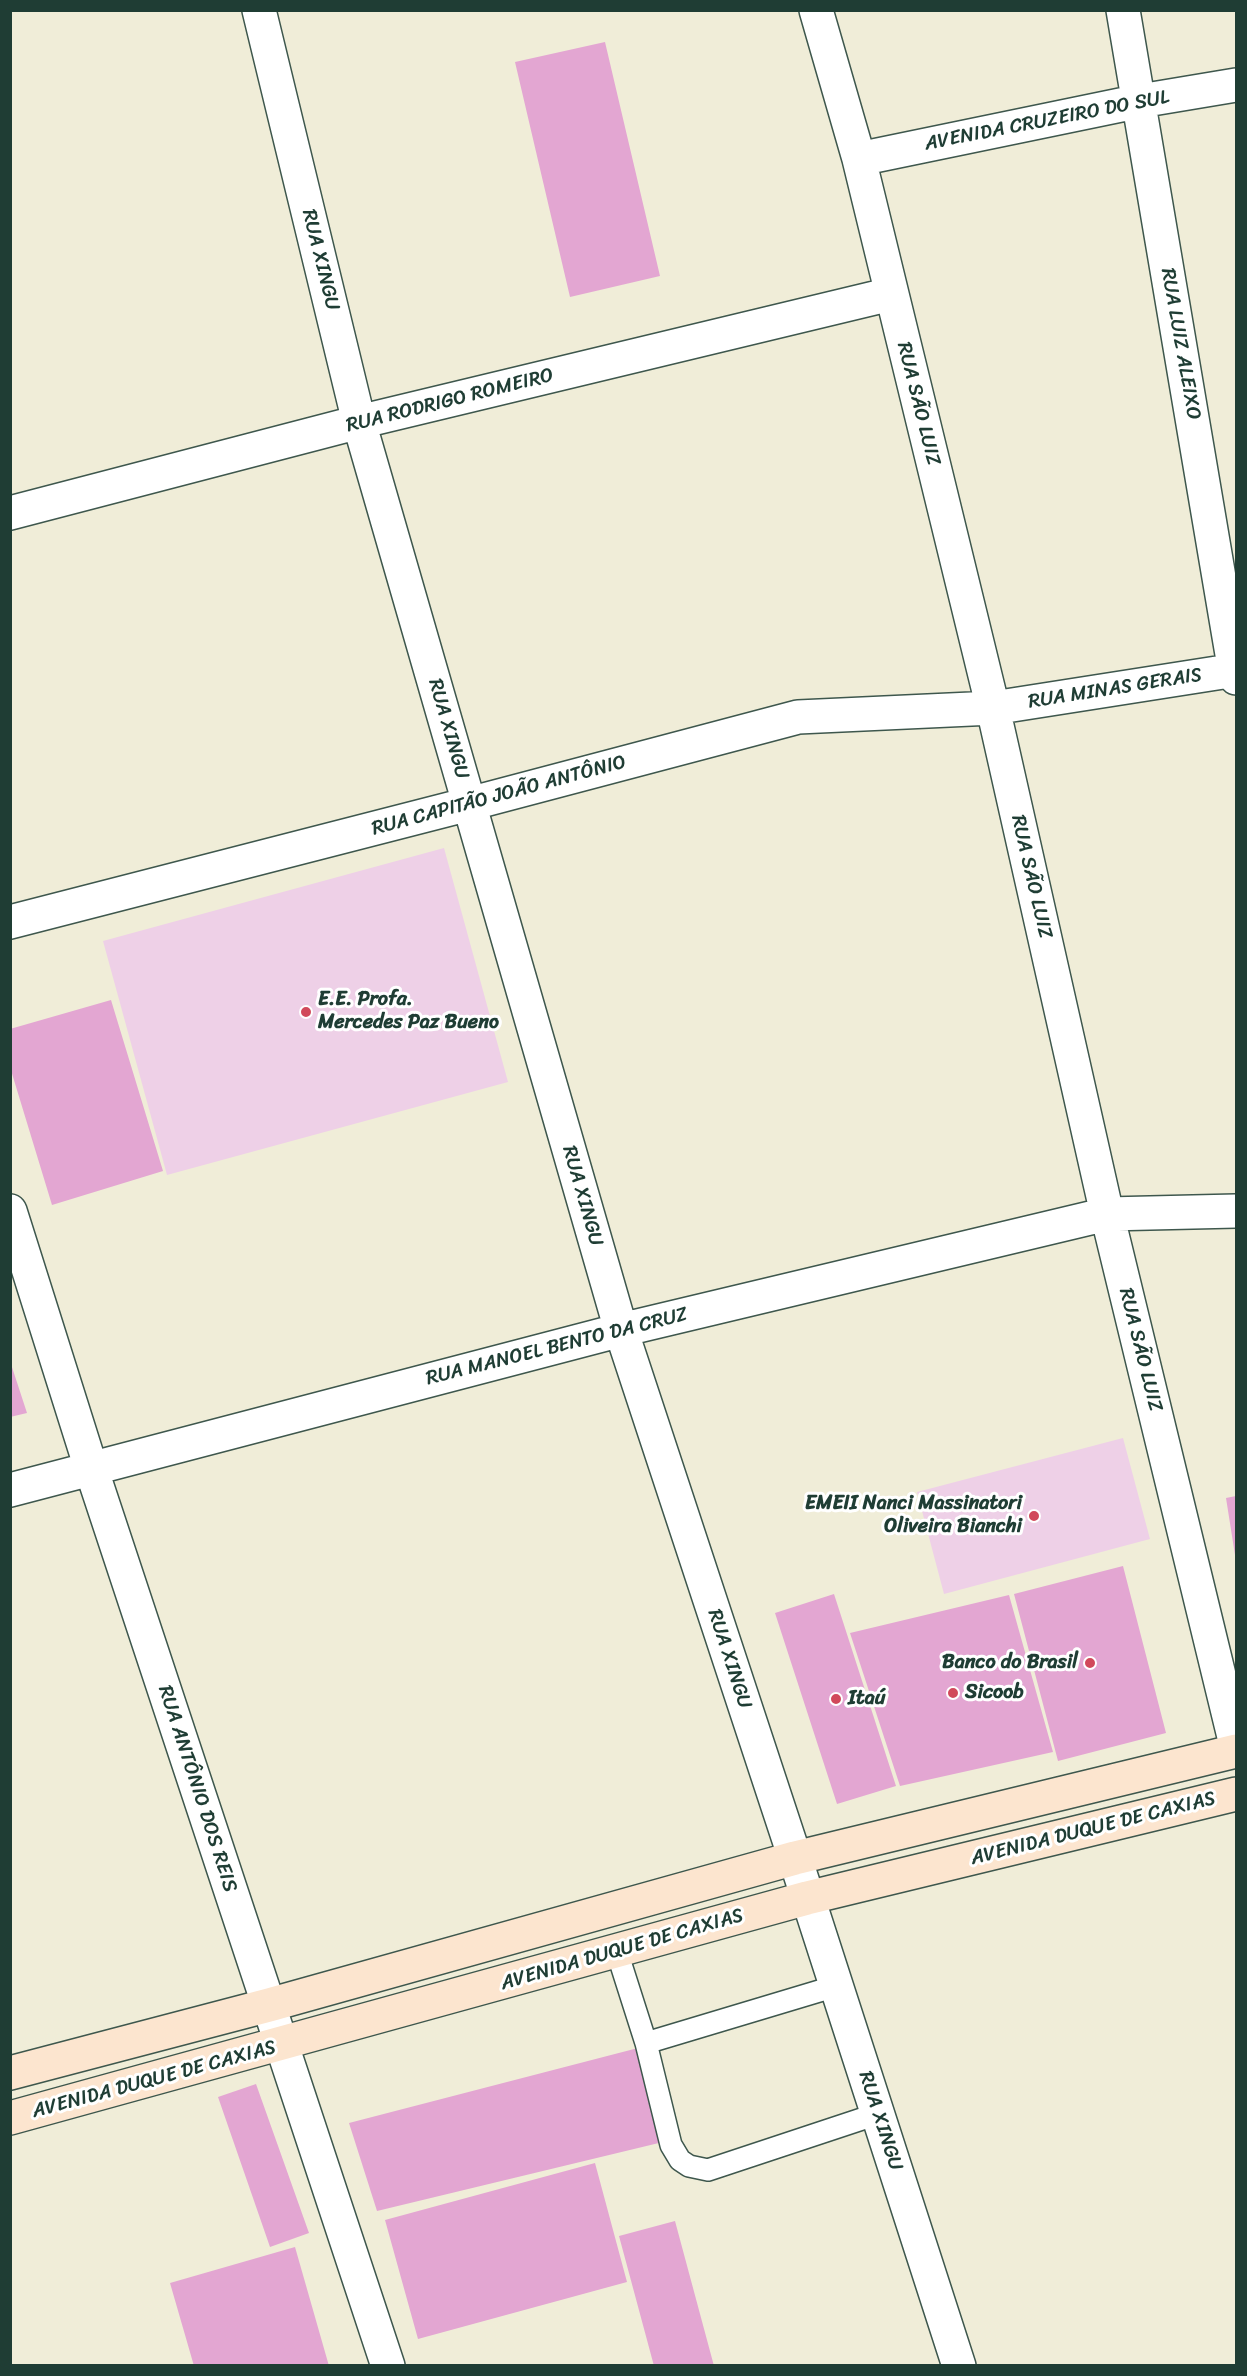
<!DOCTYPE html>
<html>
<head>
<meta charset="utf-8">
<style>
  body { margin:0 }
  #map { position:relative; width:1247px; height:2376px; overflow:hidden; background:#f0edd8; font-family:Sriracha,sans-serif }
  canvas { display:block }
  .frame { position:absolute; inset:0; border:12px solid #1f3d34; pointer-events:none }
</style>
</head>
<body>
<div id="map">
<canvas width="1247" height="2376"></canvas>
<div class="frame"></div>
</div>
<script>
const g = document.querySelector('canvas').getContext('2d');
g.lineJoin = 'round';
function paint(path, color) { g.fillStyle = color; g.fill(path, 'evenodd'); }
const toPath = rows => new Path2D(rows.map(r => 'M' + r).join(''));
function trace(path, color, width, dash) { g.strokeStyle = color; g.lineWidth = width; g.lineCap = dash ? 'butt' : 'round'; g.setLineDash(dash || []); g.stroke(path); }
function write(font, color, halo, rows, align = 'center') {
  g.font = font + ' Sriracha,sans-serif'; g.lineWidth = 6; g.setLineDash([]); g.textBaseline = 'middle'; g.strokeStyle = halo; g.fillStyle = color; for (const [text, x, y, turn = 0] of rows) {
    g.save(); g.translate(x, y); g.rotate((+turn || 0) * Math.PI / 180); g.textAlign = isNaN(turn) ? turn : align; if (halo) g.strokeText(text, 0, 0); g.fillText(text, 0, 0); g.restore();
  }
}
paint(toPath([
  [444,848,508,1082,167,1175,103,941],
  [1123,1438,1150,1539,944,1594,917,1492]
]), '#eed0e7');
paint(toPath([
  [605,42,660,276,570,297,515,62],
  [111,1000,163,1171,52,1205,10,1067,10,1029],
  [10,1361,27,1413,10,1417],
  [1236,1496,1236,1555,1235,1555,1226,1498],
  [1123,1566,1166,1733,1058,1761,1014,1594],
  [834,1594,896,1786,837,1804,775,1613],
  [1009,1595,1053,1752,900,1786,850,1633],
  [638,2048,663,2142,377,2211,349,2123],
  [256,2084,309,2233,270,2247,218,2097],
  [595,2163,627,2282,418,2339,385,2220],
  [675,2221,714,2366,654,2366,619,2236],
  [295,2247,329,2366,194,2366,170,2283]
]), '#e3a6d2');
const lane = toPath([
  [617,1952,646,2043,671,2145,680,2160,689,2166,708,2170,877,2114],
  [646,2043,836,1986]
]);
const street = toPath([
  [259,10,359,422,621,1330,795,1858,959,2366],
  [816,10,859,159,993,708,1107,1214,1236,1745],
  [1123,10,1236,678],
  [859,159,1140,101,1236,85],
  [10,513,359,422,891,294],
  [10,922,469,804,798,717,993,708,1236,670],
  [10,1211,91,1468,388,2366],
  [10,1490,621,1330,1107,1214,1236,1211]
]);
const secondary = toPath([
  [10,2073,269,2005,795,1858,1236,1751],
  [10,2118,807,1898,1236,1794]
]);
trace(lane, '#3e574d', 24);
trace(street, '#3e574d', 36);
trace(secondary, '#3e574d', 36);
trace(lane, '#fff', 21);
trace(street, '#fff', 33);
trace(secondary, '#fce5cf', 33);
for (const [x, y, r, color] of [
  [306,1012,6,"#d1495b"],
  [1034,1516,6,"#d1495b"],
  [1090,1663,6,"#d1495b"],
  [953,1693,6,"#d1495b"],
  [836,1699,6,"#d1495b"]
]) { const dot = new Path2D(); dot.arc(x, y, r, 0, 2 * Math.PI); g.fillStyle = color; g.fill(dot); trace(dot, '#fff', 2); }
write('20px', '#1f3d34', '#fff', [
  ["AVENIDA CRUZEIRO DO SUL",1047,121,-11],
  ["RUA XINGU",320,260,76],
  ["RUA LUIZ ALEIXO",1180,344,80],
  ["RUA RODRIGO ROMEIRO",450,401,-14],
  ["RUA SÃO LUIZ",918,404,76],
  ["RUA MINAS GERAIS",1115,689,-9],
  ["RUA XINGU",448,729,74],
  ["RUA CAPITÃO JOÃO ANTÔNIO",499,796,-15],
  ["RUA SÃO LUIZ",1031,877,77],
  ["RUA XINGU",582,1196,74],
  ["RUA MANOEL BENTO DA CRUZ",557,1347,-14],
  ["RUA SÃO LUIZ",1140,1350,76],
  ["RUA XINGU",729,1659,72],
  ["RUA ANTÔNIO DOS REIS",197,1789,72],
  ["AVENIDA DUQUE DE CAXIAS",1093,1829,-14],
  ["AVENIDA DUQUE DE CAXIAS",622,1950,-16],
  ["AVENIDA DUQUE DE CAXIAS",154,2080,-15],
  ["RUA XINGU",880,2121,72]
]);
write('bold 20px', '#1f3d34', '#fff', [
  ["E.E. Profa.",318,1000],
  ["Mercedes Paz Bueno",318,1023],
  ["EMEII Nanci Massinatori",1022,1504,"right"],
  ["Oliveira Bianchi",1022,1527,"right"],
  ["Banco do Brasil",1078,1663,"right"],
  ["Sicoob",965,1693],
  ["Itaú",848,1699]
], 'left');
</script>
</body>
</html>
